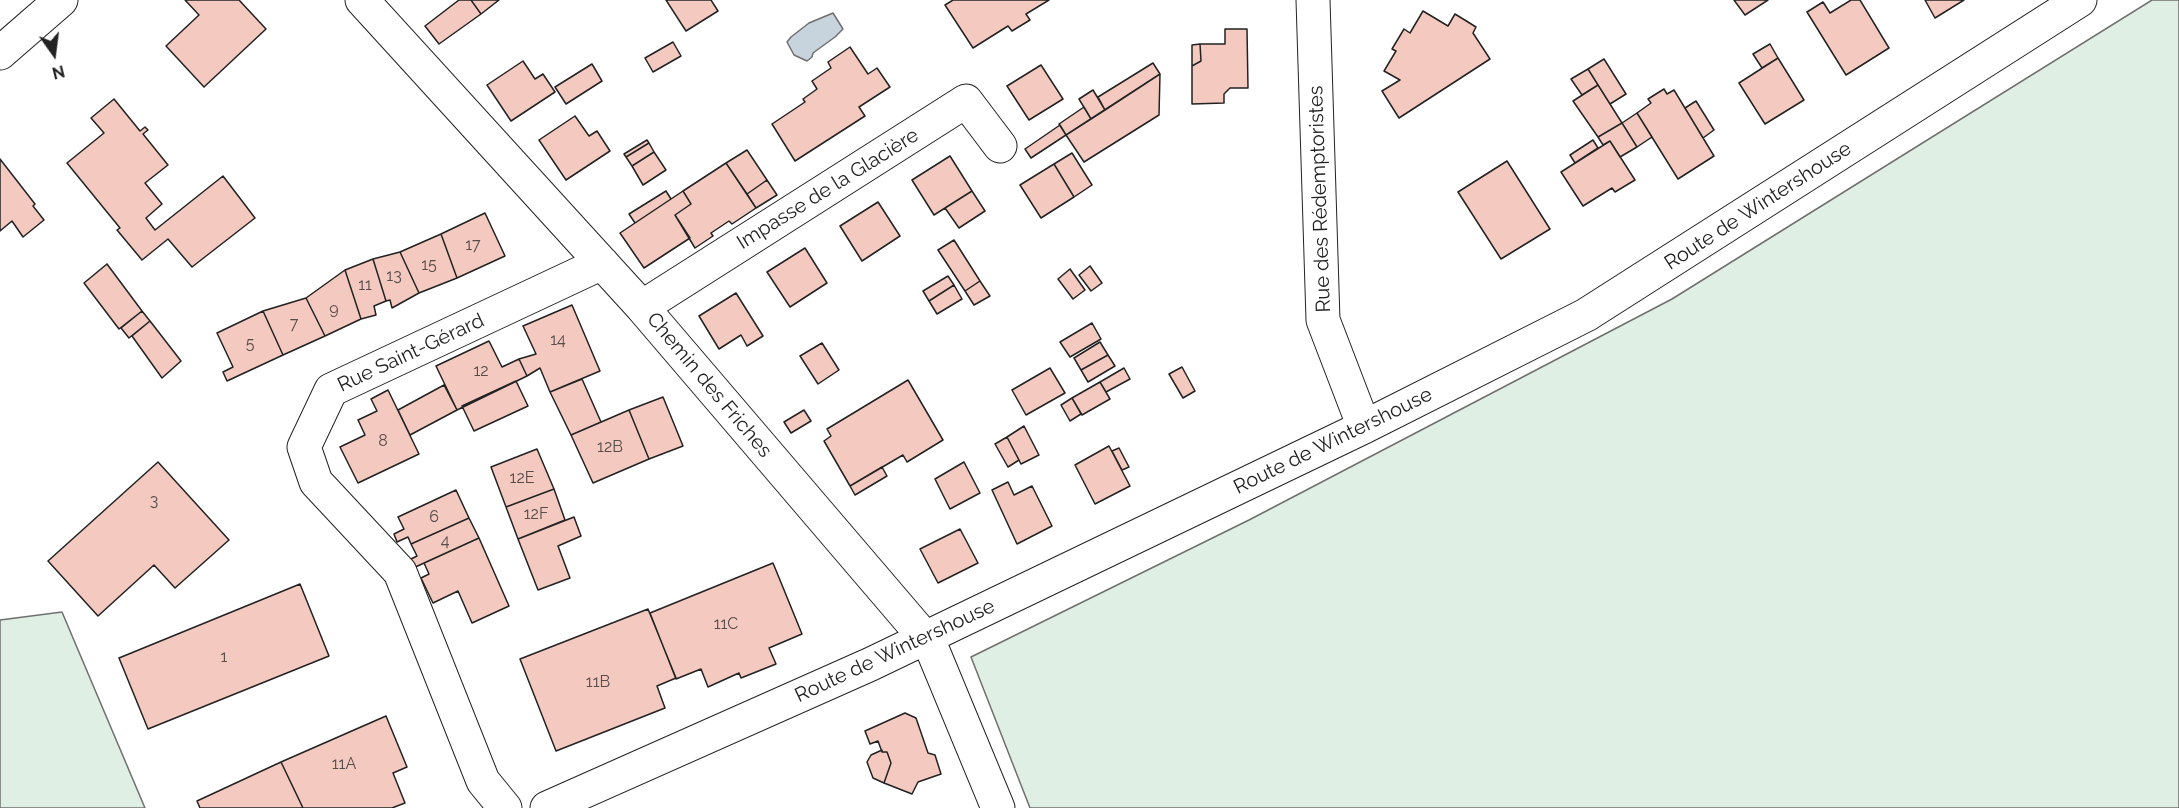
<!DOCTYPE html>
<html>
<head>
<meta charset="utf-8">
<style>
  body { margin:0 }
  #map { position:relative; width:2179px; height:808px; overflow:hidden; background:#fff; font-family:Raleway,sans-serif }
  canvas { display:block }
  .north { position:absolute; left:24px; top:24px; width:60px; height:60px; -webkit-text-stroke:4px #fff; paint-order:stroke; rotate:166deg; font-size:16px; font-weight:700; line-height:24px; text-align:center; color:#222 }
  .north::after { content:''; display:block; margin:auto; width:21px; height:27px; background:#222; clip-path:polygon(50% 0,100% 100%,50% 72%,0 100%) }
</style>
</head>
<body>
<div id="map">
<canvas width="2179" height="808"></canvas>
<div class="north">N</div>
</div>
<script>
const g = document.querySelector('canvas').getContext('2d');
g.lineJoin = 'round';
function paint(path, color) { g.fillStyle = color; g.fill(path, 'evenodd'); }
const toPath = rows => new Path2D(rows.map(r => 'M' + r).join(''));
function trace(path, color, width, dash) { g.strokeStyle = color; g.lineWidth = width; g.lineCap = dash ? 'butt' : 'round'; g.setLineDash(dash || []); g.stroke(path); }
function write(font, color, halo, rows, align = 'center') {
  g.font = font + ' Raleway,sans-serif'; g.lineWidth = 4.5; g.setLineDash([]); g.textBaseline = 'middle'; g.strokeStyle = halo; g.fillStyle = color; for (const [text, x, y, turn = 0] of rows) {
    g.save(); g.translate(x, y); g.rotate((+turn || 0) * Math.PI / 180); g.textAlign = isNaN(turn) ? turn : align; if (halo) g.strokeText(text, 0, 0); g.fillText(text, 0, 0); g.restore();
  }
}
const green = toPath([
  [2152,0,2179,0,2179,808,1030,808,971,657,1249,520,1672,299,2152,0],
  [62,612,145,808,0,808,0,620,62,612]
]);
paint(green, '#e0efe3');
trace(green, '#6f6f6f', 1.5);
const water = toPath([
  [833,13,843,29,835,37,813,53,812,57,807,61,794,55,787,42,791,37,809,23,833,13]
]);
paint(water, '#c7d3dd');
trace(water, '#6f6f6f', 1.5);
const building = toPath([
  [185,0,239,0,266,29,204,87,166,46,199,15,185,0],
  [459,0,471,0,481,14,439,44,425,26,459,0],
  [471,0,499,0,481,14,471,0],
  [666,0,711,0,718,11,686,31,666,0],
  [953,0,1049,0,1026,14,1030,20,1012,31,1008,26,973,48,945,5,953,0],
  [1734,0,1768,0,1745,15,1734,0],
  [1851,0,1860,0,1889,48,1846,75,1807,12,1823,2,1830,13,1851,0],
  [1925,0,1964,0,1935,18,1925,0],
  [1423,11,1448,26,1455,14,1476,27,1473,33,1490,59,1399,118,1382,91,1400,80,1384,71,1396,51,1392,49,1404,29,1410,33,1423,11],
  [1225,29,1247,29,1248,88,1230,88,1224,94,1224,103,1192,104,1192,66,1201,61,1200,44,1225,44,1225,29],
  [673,42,681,56,653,72,645,58,673,42],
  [1200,44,1201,61,1192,66,1192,45,1200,44],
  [1770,44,1778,58,1762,68,1753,54,1770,44],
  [850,47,868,74,877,68,890,87,859,107,865,116,795,161,772,124,805,102,803,99,817,89,812,81,831,68,828,62,850,47],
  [1778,58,1804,100,1765,124,1739,83,1778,58],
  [1604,59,1626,94,1610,104,1588,69,1604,59],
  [523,61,535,79,543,74,555,92,511,121,487,85,523,61],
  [1153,63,1160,74,1105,110,1098,97,1153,63],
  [592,64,602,81,566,104,555,87,592,64],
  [1041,65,1063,99,1029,120,1007,86,1041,65],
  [1588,69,1598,85,1582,95,1571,79,1588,69],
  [1160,74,1159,115,1084,162,1066,135,1160,74],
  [1598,85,1622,123,1598,137,1573,101,1598,85],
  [1664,89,1667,94,1674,90,1714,156,1678,179,1637,113,1651,103,1648,99,1664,89],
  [1093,90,1105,110,1091,119,1079,99,1093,90],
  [114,99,140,131,145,127,148,130,143,134,168,165,145,183,162,204,146,218,155,230,223,176,255,218,192,267,168,239,142,260,117,230,120,228,67,163,104,133,91,118,114,99],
  [1696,101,1714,130,1703,138,1685,108,1696,101],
  [1084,107,1091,119,1066,135,1059,124,1084,107],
  [1637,113,1652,137,1637,147,1622,123,1637,113],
  [575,116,589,136,597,131,610,151,566,180,539,140,575,116],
  [1622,123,1637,147,1620,157,1610,141,1603,145,1598,137,1622,123],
  [1060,125,1066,135,1031,158,1025,149,1060,125],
  [647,140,649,143,626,157,624,154,647,140],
  [1593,140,1598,148,1575,163,1570,155,1593,140],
  [1610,141,1635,180,1615,192,1612,188,1583,206,1561,172,1610,141],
  [649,143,654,152,632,166,626,157,649,143],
  [747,150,767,180,747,194,726,163,747,150],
  [654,152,666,170,643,185,632,166,654,152],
  [1072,153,1092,185,1074,197,1054,164,1072,153],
  [950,156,972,191,934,215,912,180,950,156],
  [0,159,35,204,33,206,44,220,23,237,12,221,0,231,0,159],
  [1507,161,1550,229,1501,259,1458,192,1507,161],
  [726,163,756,208,732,224,729,221,711,233,713,236,695,248,675,215,691,204,683,191,726,163],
  [1054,164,1074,197,1041,218,1020,185,1054,164],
  [767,180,777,195,756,208,747,194,767,180],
  [666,191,671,199,635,223,629,214,666,191],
  [683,191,691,204,675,215,690,238,644,268,620,233,683,191],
  [972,191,985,211,959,228,945,208,972,191],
  [878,202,900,236,862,261,840,226,878,202],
  [485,213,505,256,457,278,441,234,485,213],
  [441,234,457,278,419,293,400,252,441,234],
  [954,240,980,281,965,291,938,250,954,240],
  [805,248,827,283,790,307,767,272,805,248],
  [400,252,419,293,392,308,390,300,386,301,373,259,400,252],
  [373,259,386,301,374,306,376,315,361,319,345,270,373,259],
  [107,264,142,311,119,329,84,283,107,264],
  [1090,266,1102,283,1091,291,1079,275,1090,266],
  [1070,269,1085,290,1073,299,1058,279,1070,269],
  [345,270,361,319,325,336,306,298,345,270],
  [948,276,954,285,929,301,923,291,948,276],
  [980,281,990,296,974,305,965,291,980,281],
  [954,285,962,299,937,314,929,301,954,285],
  [736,293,763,336,747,346,741,335,719,349,699,316,736,293],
  [306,298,325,336,283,355,263,311,306,298],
  [572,305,600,371,550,392,540,368,527,376,519,359,536,354,523,326,572,305],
  [142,311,150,321,129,338,121,328,142,311],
  [263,311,283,355,227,381,223,372,233,367,217,333,263,311],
  [150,321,181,361,162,378,132,336,150,321],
  [1092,323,1101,339,1070,357,1060,342,1092,323],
  [489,341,502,367,519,359,527,376,457,410,436,366,489,341],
  [1100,342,1108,355,1081,370,1074,358,1100,342],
  [822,343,839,370,818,384,800,356,822,343],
  [1108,355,1115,366,1088,382,1081,370,1108,355],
  [1182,367,1195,391,1183,398,1169,374,1182,367],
  [1050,368,1065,393,1026,415,1012,390,1050,368],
  [1124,368,1130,379,1106,392,1100,382,1124,368],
  [582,379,601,422,571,435,550,392,582,379],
  [908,380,943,440,907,462,903,455,850,486,824,441,831,436,827,429,908,380],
  [516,381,528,406,474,431,462,406,516,381],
  [1100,382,1110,399,1082,415,1072,398,1100,382],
  [444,385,457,410,410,435,398,410,444,385],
  [388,390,419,454,358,483,340,447,365,435,358,420,377,411,371,399,388,390],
  [663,397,683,446,649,459,629,410,663,397],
  [1072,398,1081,414,1070,421,1061,405,1072,398],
  [629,410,649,459,593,483,571,435,629,410],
  [804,410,811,421,791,433,784,422,804,410],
  [1024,426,1039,455,1021,464,1007,437,1024,426],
  [1007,437,1019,460,1008,467,995,444,1007,437],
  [1109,446,1130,486,1095,504,1075,465,1109,446],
  [1119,448,1129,467,1122,470,1112,451,1119,448],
  [537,449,554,489,506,507,491,467,537,449],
  [158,462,229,540,175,588,154,565,98,616,48,561,158,462],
  [964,462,980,493,950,509,935,479,964,462],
  [882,467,887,476,855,495,850,486,882,467],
  [1008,482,1014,495,1032,486,1052,526,1017,544,992,490,1008,482],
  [554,489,565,520,518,539,506,507,554,489],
  [456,490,469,518,411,544,408,537,397,542,394,534,404,529,398,517,456,490],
  [574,517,581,536,558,546,570,578,538,590,518,539,574,517],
  [469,518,479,538,411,569,407,561,417,556,411,544,469,518],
  [960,529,978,563,938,583,920,549,960,529],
  [479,538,509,606,472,623,458,591,433,603,421,578,429,574,424,563,479,538],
  [773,563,802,634,769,648,776,664,741,678,739,673,708,687,701,669,676,679,650,613,773,563],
  [300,584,329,656,148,729,119,658,300,584],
  [648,609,676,678,657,686,665,708,556,751,520,659,648,609],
  [905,713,916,718,928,753,935,755,941,774,918,782,912,794,884,783,891,763,887,752,882,752,878,741,870,744,865,731,905,713],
  [386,716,407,767,393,773,405,803,392,808,303,808,281,762,386,716],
  [882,750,882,752,887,752,891,763,884,783,873,778,867,762,871,755,882,750],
  [281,762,303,808,200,808,197,801,281,762]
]);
paint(building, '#f3c9c0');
trace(building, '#222', 1.5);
const minor = toPath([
  [362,0,642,307,925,638,933,651,998,808],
  [1313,0,1323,320,1364,427],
  [0,53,61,0],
  [642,307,966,101,1000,146],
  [505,808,483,781,400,572,316,482,304,447,331,390,602,263],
  [547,808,871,664,1364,427,1586,315,2080,0]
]);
trace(minor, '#222', 35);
trace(minor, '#fff', 33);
write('16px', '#564c4a', null, [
  ["17",473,245],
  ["15",429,265],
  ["13",394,276],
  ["11",365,285],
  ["9",334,309],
  ["7",294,324],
  ["14",558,340],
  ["5",250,344],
  ["12",481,371],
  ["8",383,441],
  ["12B",610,447],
  ["12E",522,478],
  ["3",154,501],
  ["12F",536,514],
  ["6",434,517],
  ["4",445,541],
  ["11C",726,624],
  ["1",224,657],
  ["11B",598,682],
  ["11A",344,764]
]);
write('20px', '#222', '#fff', [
  ["Impasse de la Glacière",828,189,-32],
  ["Rue des Rédemptoristes",1320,199,-92],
  ["Route de Wintershouse",1758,206,-33],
  ["Rue Saint-Gérard",411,353,-25],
  ["Chemin des Friches",709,385,50],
  ["Route de Wintershouse",1333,441,-26],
  ["Route de Wintershouse",895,651,-25]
]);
</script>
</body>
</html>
